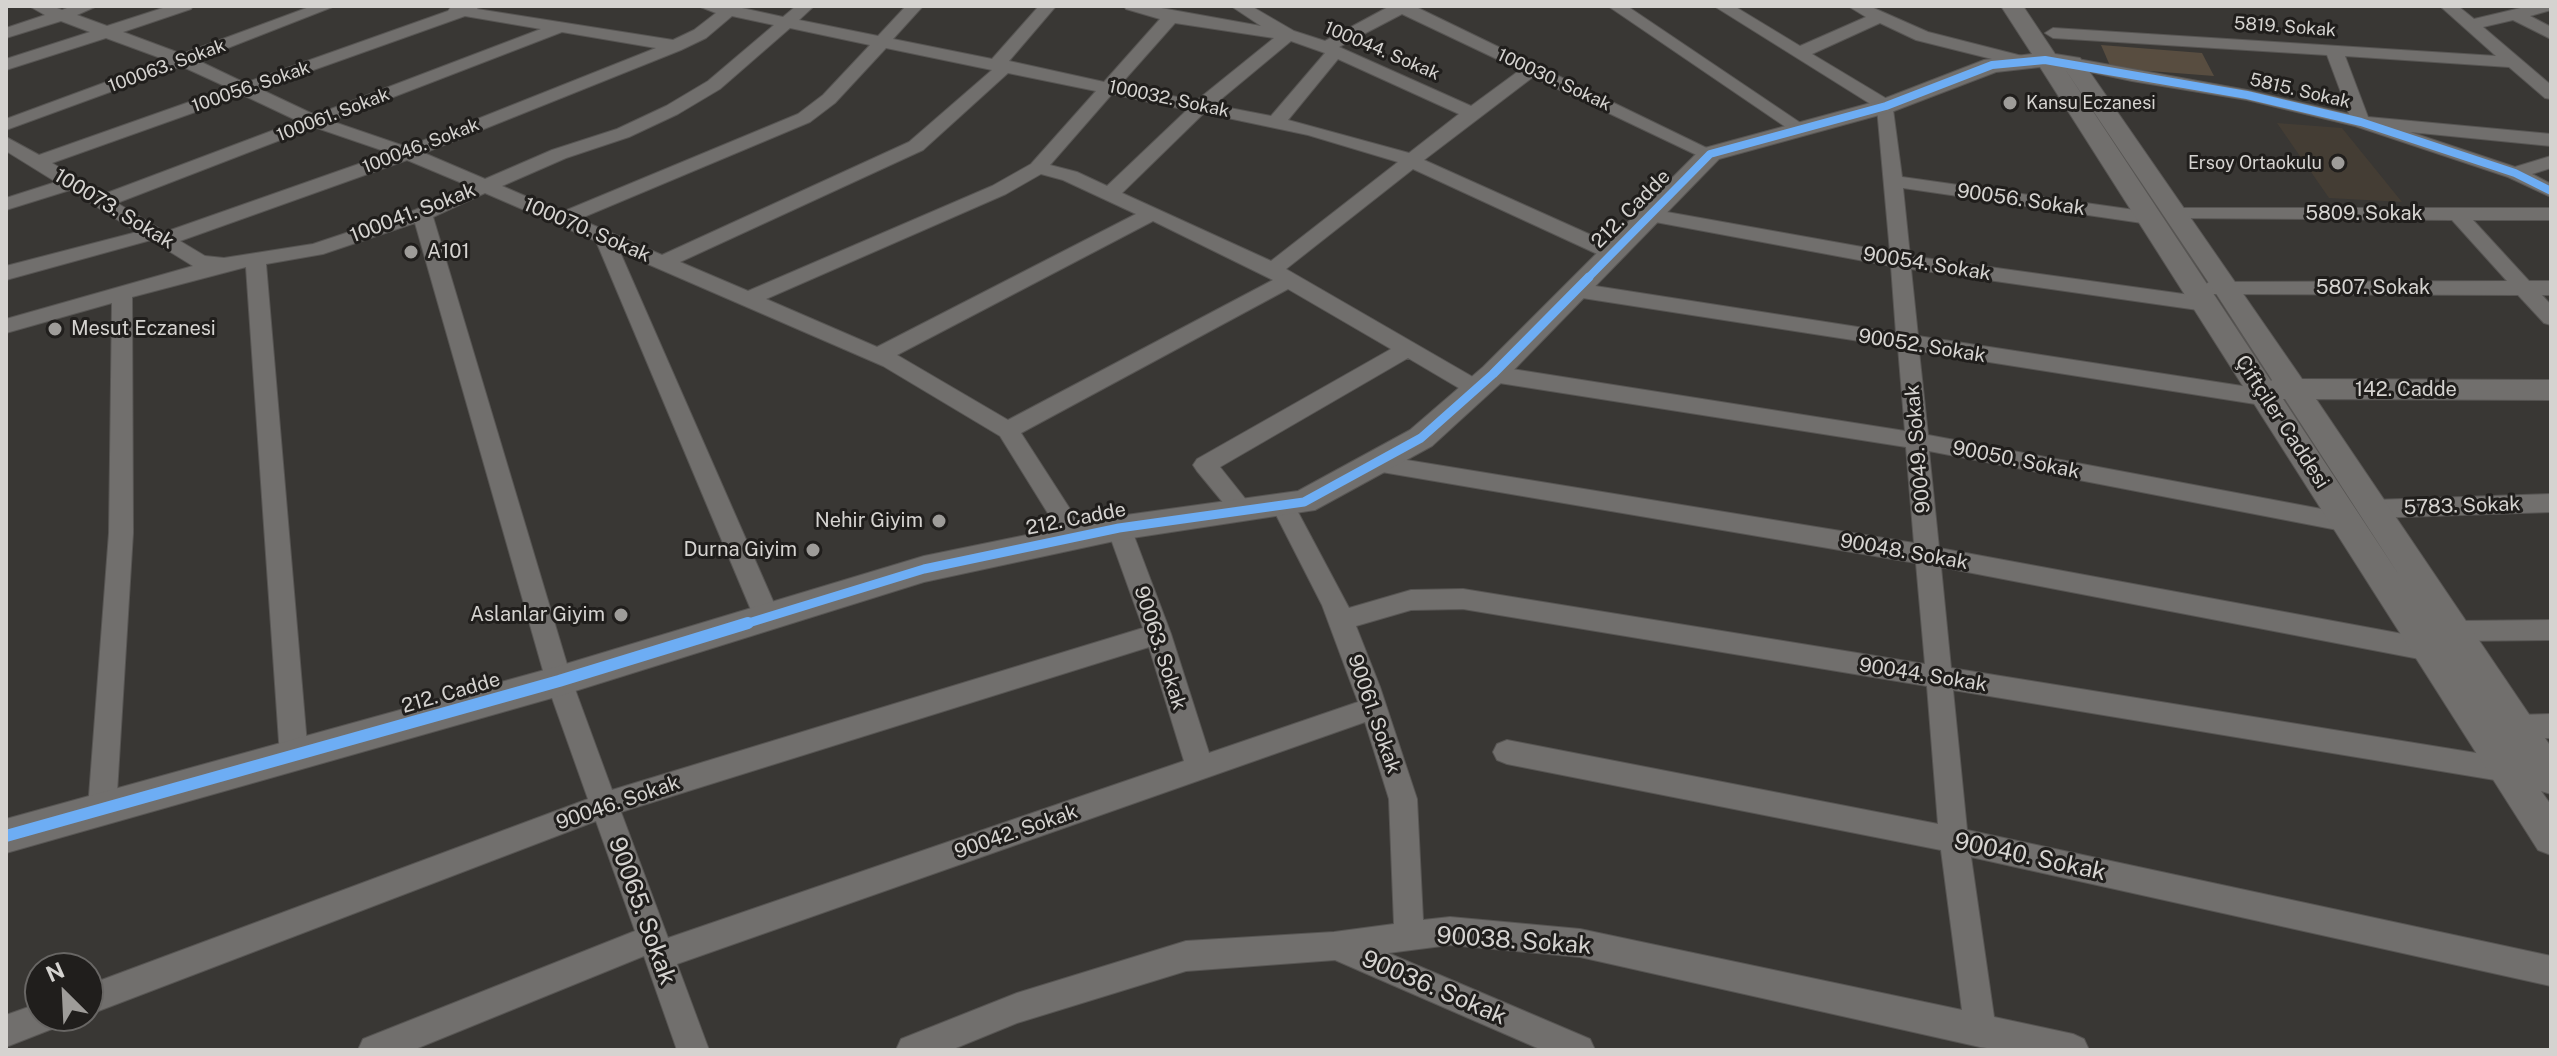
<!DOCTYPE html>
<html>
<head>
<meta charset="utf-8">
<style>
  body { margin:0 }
  #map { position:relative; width:2557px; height:1056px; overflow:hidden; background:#393734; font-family:"Public Sans",sans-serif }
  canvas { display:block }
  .frame { position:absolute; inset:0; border:8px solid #d5d3d0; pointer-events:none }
  .north { position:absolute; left:24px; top:952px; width:80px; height:80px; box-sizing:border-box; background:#201e1c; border:2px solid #686664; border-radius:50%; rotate:336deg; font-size:22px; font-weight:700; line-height:32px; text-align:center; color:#d5d3d0 }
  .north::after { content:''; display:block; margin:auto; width:28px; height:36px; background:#9e9c99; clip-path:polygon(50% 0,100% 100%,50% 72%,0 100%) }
</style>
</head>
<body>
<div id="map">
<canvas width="2557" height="1056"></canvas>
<div class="frame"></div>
<div class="north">N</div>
</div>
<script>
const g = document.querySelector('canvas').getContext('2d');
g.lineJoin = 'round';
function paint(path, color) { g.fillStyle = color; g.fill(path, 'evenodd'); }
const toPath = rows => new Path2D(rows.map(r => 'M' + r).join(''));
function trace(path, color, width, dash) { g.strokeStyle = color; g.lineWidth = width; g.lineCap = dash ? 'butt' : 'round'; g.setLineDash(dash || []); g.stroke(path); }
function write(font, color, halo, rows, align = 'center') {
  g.font = font + ' "Public Sans",sans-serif'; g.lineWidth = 6; g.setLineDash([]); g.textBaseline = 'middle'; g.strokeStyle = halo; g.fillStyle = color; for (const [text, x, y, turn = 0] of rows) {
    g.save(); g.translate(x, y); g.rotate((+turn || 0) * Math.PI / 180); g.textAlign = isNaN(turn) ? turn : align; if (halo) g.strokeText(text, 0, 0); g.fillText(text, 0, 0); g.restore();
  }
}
paint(toPath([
  [2277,123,2342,128,2402,202,2329,198]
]), '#443d34');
paint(toPath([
  [2101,45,2202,53,2214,76,2111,68]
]), '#584d40');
const minor = toPath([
  [29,6,52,6,62,10,72,6,97,6,77,15,107,26,169,6,193,6,191,9,123,32,182,54,312,6,335,6,197,60,245,83,448,11,452,6,479,6,477,9,673,40,694,30,716,13,698,6,743,6,742,8,783,17,796,6,814,6,799,20,878,36,906,6,923,6,893,39,992,59,1039,6,1056,6,1009,61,1104,82,1160,19,1126,9,1124,6,1150,6,1261,26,1231,6,1251,6,1294,31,1325,41,1390,6,1414,6,1719,154,1710,160,1703,158,1533,77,1424,160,1620,248,1623,253,1620,258,1606,258,1413,169,1286,269,1485,384,1488,389,1485,394,1469,394,1408,358,1220,467,1255,511,1251,517,1243,520,1235,517,1197,471,1193,465,1197,459,1391,349,1288,289,1021,433,1088,537,1085,544,1076,546,1067,544,1000,436,883,366,620,252,780,617,776,624,767,627,758,624,754,617,596,241,485,193,433,217,572,681,612,790,1143,628,1107,528,1111,521,1119,519,1127,521,1131,528,1171,634,1209,753,1358,702,1322,605,1271,505,1275,499,1283,496,1291,499,1349,608,1411,590,1463,589,1925,664,1916,563,1376,471,1368,469,1364,463,1368,457,1376,455,1914,543,1906,447,1493,382,1485,379,1482,374,1485,369,1493,366,1905,431,1898,347,1576,297,1566,290,1576,283,1896,333,1891,266,1650,221,1640,215,1650,209,1890,252,1877,108,1714,6,1734,6,1800,46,1866,17,1848,6,1869,6,1928,32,2030,58,2033,62,2030,66,2024,67,1916,40,1880,23,1812,54,1892,102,1902,177,2149,212,2159,218,2149,224,1903,188,1910,256,2205,297,2215,304,2205,311,1911,269,1918,336,2268,390,2276,392,2279,398,2276,404,2268,406,1919,351,1928,435,2348,514,2356,517,2360,523,2356,529,2348,532,1929,451,1939,548,2430,639,2439,643,2443,650,2439,657,2430,661,1941,567,1951,668,2507,758,2517,761,2521,770,2517,779,2507,782,1953,690,1967,830,2551,956,2551,986,1971,857,1994,1017,2073,1034,2084,1039,2089,1050,2001,1050,1980,1047,1580,957,1450,945,1388,953,1590,1039,1595,1050,1542,1050,1335,960,1186,971,1017,1023,951,1050,896,1050,901,1039,1017,993,1186,941,1334,932,1394,924,1389,799,1365,722,677,964,709,1050,677,1050,644,956,413,1050,358,1050,363,1039,635,931,596,821,88,1015,88,985,588,799,546,681,415,223,323,254,266,264,308,756,304,764,294,768,284,764,280,756,246,267,132,297,133,533,116,809,112,818,102,822,92,818,88,809,109,533,112,303,6,333,6,319,193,266,151,240,6,280,6,266,137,232,70,190,6,210,6,198,56,182,6,151,6,137,39,155,229,88,181,66,6,130,6,119,166,60,106,38,6,70,6,59,90,32,61,21,6,38,6,28,45,15,29,6],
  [1402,14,1520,70,1471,106,1339,47,1402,14],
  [465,16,541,29,315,115,260,89,465,16],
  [732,16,774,25,708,81,666,106,617,129,552,150,485,179,424,153,681,50,706,38,732,16],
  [1175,23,1274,38,1196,101,1120,85,1175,23],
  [790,28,870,45,823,95,798,114,562,212,502,186,566,158,629,137,678,114,720,89,790,28],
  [562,32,656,48,407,147,331,121,562,32],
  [1291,41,1325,53,1271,116,1214,105,1291,41],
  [886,48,992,70,909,142,662,255,579,219,810,122,835,103,886,48],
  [1338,59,1459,114,1409,153,1288,120,1338,59],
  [1008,73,1096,91,1031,164,992,186,748,291,680,262,923,150,1008,73],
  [1112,94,1187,110,1107,186,1077,172,1050,165,1112,94],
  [243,95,298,121,104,194,52,163,243,95],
  [1204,113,1308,135,1398,162,1271,261,1122,193,1204,113],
  [314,127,390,153,165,232,117,203,314,127],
  [407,160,469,186,415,210,313,244,224,258,205,256,180,241,407,160],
  [1041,174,1063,180,1136,214,877,347,766,299,1006,194,1041,174],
  [1153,221,1273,280,1008,420,897,355,1153,221],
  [1463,609,1927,686,1938,824,1507,740,1497,744,1493,752,1497,760,1507,764,1941,850,1962,1010,1580,929,1450,917,1423,920,1417,799,1380,687,1356,626,1411,610,1463,609],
  [1149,647,1184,761,668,938,621,812,1149,647],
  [1608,6,1627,6,1808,128,1799,133,1793,132,1608,6],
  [2440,6,2458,6,2474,19,2529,6,2551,6,2551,10,2530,16,2551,27,2551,39,2513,20,2483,27,2551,85,2551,99,2545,98,2509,67,2345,56,2368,117,2551,134,2551,146,2410,132,2515,167,2551,156,2551,168,2532,174,2551,184,2551,197,2508,177,2355,126,2247,100,2132,81,2066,67,2063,63,2072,58,2247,90,2349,114,2327,55,2053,38,2045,33,2053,28,2496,56,2440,6],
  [2176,208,2551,208,2551,220,2473,220,2529,281,2551,281,2551,295,2542,295,2551,305,2551,325,2544,323,2518,295,2202,294,2199,289,2209,282,2507,281,2452,220,2169,218,2166,214,2169,210,2176,208],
  [2551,494,2551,512,2373,518,2365,515,2361,509,2365,503,2373,500,2551,494],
  [2551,620,2551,640,2454,641,2445,638,2441,631,2445,624,2454,621,2551,620],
  [2551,714,2551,738,2517,739,2507,735,2504,727,2507,719,2517,715,2551,714],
  [40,1003,40,1016,62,1016,57,1027,6,1047,6,1015,40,1003]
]);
const tertiary = toPath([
  [2001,6,2023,6,2055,54,2080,58,2302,379,2551,380,2551,400,2316,399,2551,747,2551,794,2541,791,2551,805,2551,855,2538,850,2040,67,1996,72,1894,111,1719,159,1503,381,1432,446,1315,510,1119,540,924,582,559,696,6,853,6,819,559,666,924,556,1119,516,1298,491,1410,430,1483,367,1701,149,1878,101,1984,60,2032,54,2001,6],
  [2065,69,2217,295,2272,380,2271,381,2065,69],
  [2283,399,2285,399,2399,575,2283,399]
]);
trace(minor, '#575553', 2);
trace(tertiary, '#575553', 2);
paint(minor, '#716f6d');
paint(tertiary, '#716f6d');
trace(toPath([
  [1587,279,1710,154,1886,106,1992,65,2045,60,2247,95,2361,122,2515,173,2551,191]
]), '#6dadf4', 8);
trace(toPath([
  [742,625,924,569,1119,528,1304,502,1421,438,1493,374,1589,277]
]), '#6dadf4', 9);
trace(toPath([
  [6,836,559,681,748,623]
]), '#6dadf4', 12);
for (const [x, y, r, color] of [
  [2010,103,8,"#9e9c99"],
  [2338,163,8,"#9e9c99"],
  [411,252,8,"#9e9c99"],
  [55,329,8,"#9e9c99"],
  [939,521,8,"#9e9c99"],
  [813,550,8,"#9e9c99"],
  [621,615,8,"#9e9c99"]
]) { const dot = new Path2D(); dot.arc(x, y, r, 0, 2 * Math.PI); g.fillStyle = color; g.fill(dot); trace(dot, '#201e1c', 3); }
write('18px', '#d5d3d0', '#201e1c', [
  ["5819. Sokak",2285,27,4],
  ["100044. Sokak",1382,51,23],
  ["100063. Sokak",167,66,-20],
  ["100030. Sokak",1554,80,25],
  ["100056. Sokak",251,87,-19],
  ["5815. Sokak",2300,91,13],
  ["100032. Sokak",1169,99,12],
  ["100061. Sokak",333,115,-21],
  ["100046. Sokak",421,146,-21]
]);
write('18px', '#d5d3d0', '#201e1c', [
  ["Kansu Eczanesi",2026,103],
  ["Ersoy Ortaokulu",2322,163,"right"]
], 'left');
write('20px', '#d5d3d0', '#201e1c', [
  ["90056. Sokak",2021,200,8],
  ["100073. Sokak",114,209,31],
  ["212. Cadde",1631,209,-45],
  ["100041. Sokak",413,213,-21],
  ["5809. Sokak",2364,214],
  ["100070. Sokak",587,230,23],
  ["90054. Sokak",1927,264,9],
  ["5807. Sokak",2373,288],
  ["90052. Sokak",1922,346,9],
  ["142. Cadde",2406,390],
  ["Çiftçiler Caddesi",2282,422,57],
  ["90049. Sokak",1918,449,-95],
  ["90050. Sokak",2016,460,11],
  ["5783. Sokak",2462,506,-2],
  ["212. Cadde",1076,519,-11],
  ["90048. Sokak",1904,552,10],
  ["90063. Sokak",1160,648,72],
  ["90044. Sokak",1923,675,9],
  ["212. Cadde",451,693,-16],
  ["90061. Sokak",1374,714,71],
  ["90046. Sokak",618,803,-19],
  ["90042. Sokak",1016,832,-19]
]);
write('20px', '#d5d3d0', '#201e1c', [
  ["A101",427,252,"left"],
  ["Mesut Eczanesi",71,329,"left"],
  ["Nehir Giyim",923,521],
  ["Durna Giyim",797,550],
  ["Aslanlar Giyim",605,615]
], 'right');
write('24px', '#d5d3d0', '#201e1c', [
  ["90040. Sokak",2030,857,12],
  ["90065. Sokak",642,911,70],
  ["90038. Sokak",1514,941,4],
  ["90036. Sokak",1434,988,23]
]);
</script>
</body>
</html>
